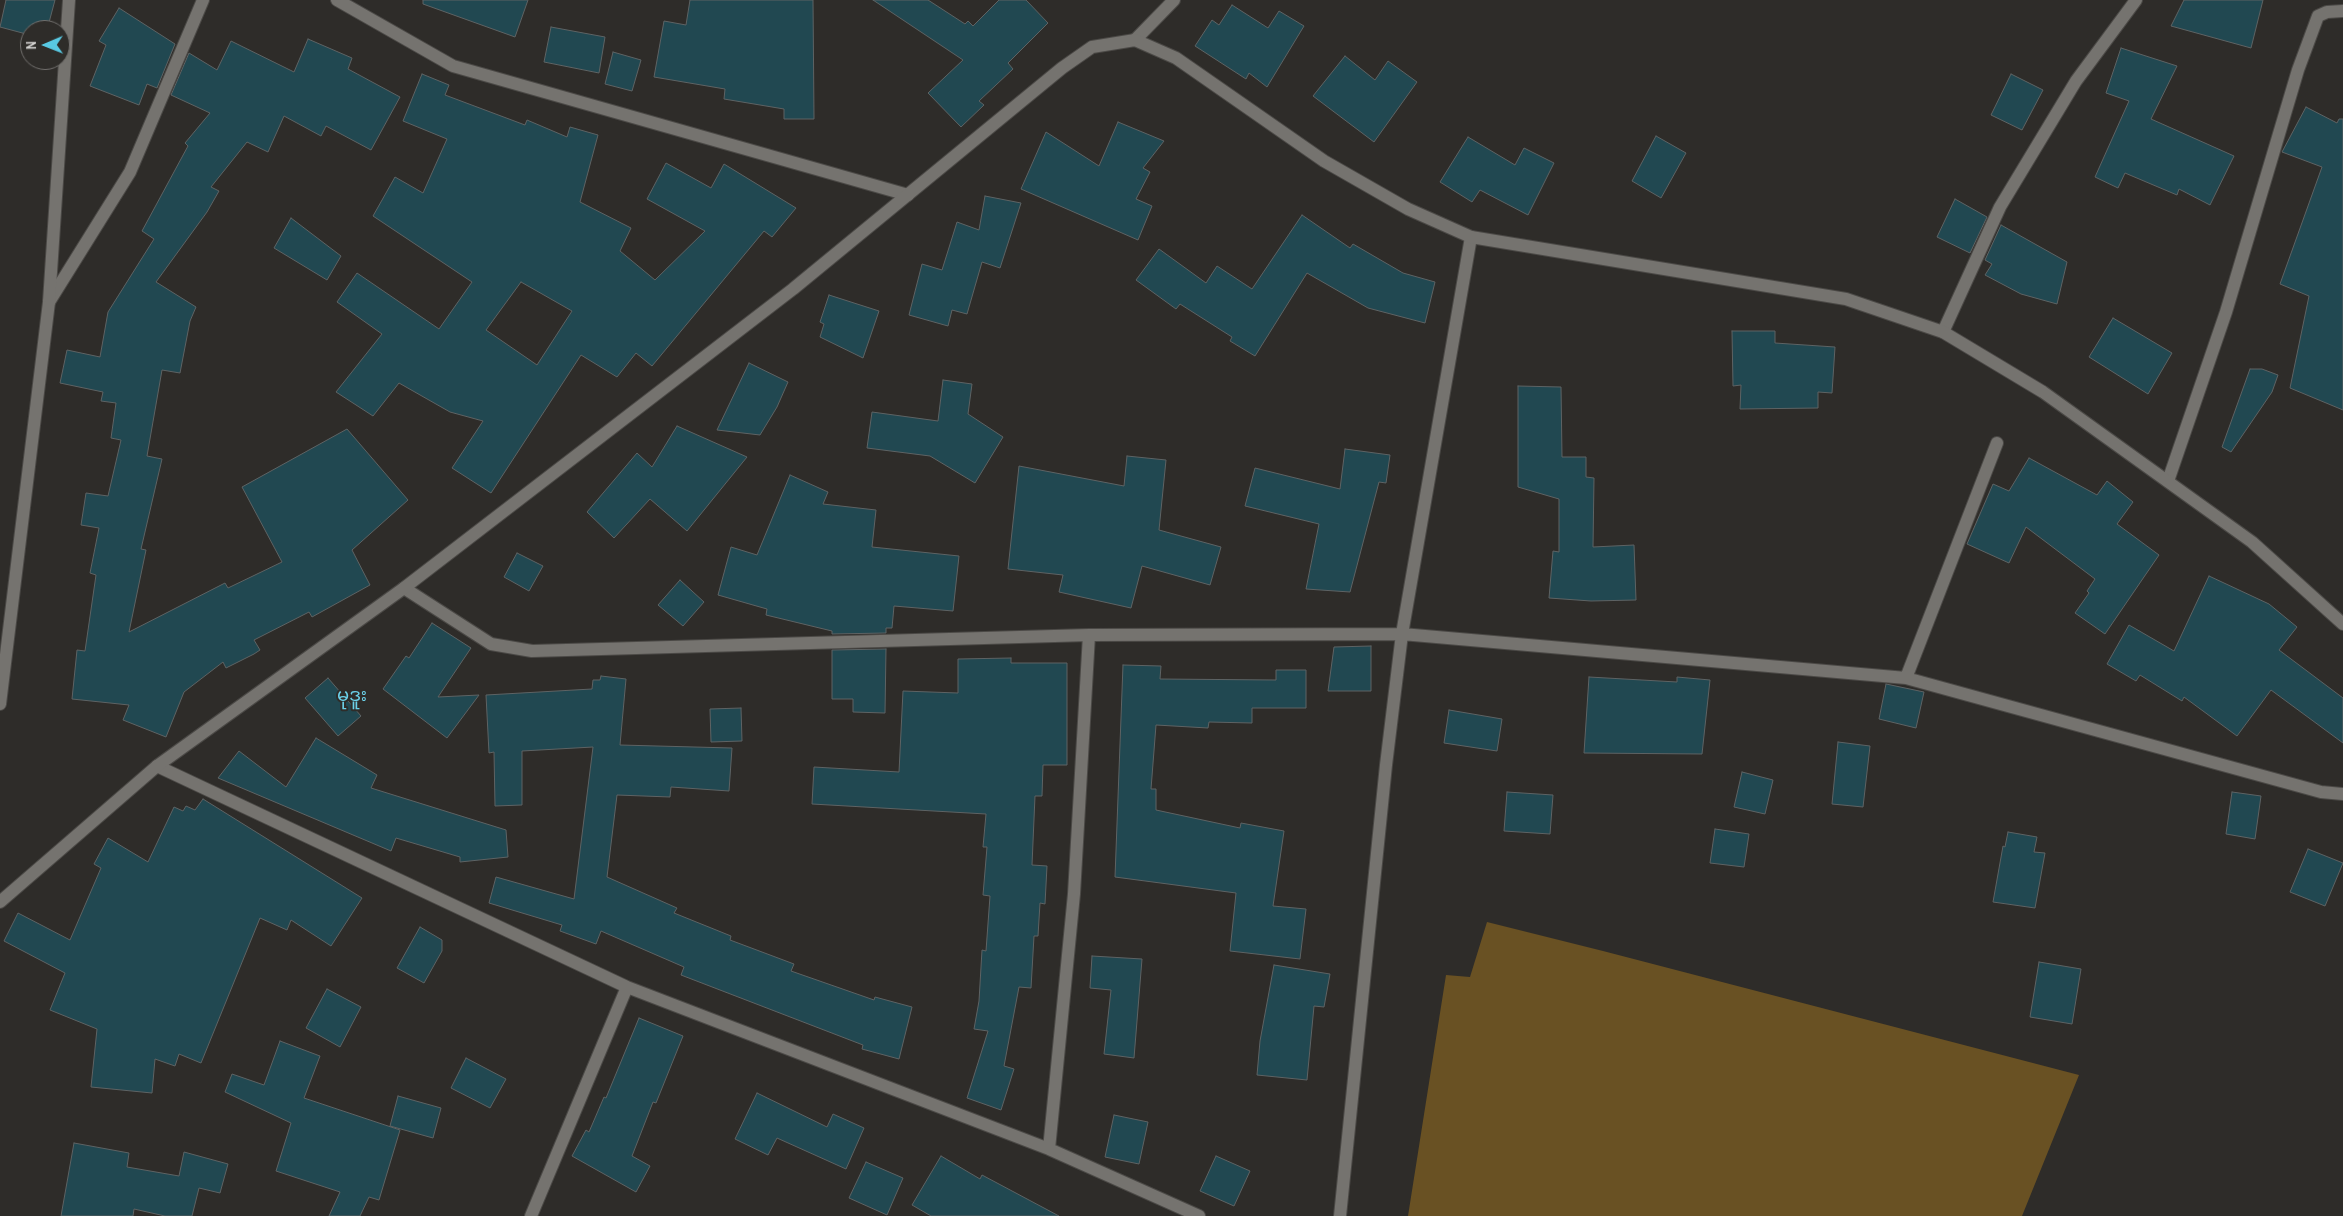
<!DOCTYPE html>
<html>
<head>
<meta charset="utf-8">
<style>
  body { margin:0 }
  #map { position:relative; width:2343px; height:1216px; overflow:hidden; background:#2e2c29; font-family:"Archivo Narrow",sans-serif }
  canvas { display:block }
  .north { position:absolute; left:20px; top:20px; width:50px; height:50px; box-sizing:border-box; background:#2e2c29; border:1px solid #706e6c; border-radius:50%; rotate:269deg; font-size:14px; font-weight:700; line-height:20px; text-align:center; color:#d3d2d0 }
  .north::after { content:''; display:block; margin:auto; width:18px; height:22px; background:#58c9e3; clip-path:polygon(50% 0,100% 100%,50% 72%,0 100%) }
</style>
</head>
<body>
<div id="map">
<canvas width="2343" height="1216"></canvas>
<div class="north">N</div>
</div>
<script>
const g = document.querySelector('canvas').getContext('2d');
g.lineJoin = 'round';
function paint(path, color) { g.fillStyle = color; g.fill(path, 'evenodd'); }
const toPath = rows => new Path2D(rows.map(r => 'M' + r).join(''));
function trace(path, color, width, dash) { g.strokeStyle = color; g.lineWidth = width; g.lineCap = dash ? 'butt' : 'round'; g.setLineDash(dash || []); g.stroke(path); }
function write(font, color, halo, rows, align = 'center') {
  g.font = font + ' "Archivo Narrow","Noto Sans Myanmar",sans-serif'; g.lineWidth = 4; g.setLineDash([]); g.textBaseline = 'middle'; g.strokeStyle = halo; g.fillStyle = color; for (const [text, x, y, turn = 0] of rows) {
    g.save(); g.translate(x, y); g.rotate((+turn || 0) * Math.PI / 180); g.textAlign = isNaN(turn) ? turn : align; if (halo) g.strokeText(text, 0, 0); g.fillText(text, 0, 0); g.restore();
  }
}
paint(toPath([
  [1487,922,1603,951,2079,1075,2022,1216,1408,1216,1446,975,1470,977]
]), '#695123');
const building = toPath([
  [6,0,55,0,47,30,30,30,30,35,0,27,6,0],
  [423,0,528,0,515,37,423,4,423,0],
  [690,0,813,0,814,119,784,119,784,109,724,99,725,89,654,77,664,21,686,25,690,0],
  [873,0,928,0,965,24,968,21,973,26,999,0,1026,0,1048,23,1008,63,1013,69,979,101,984,105,961,127,928,93,963,60,873,0],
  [2184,0,2263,0,2251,48,2171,26,2184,0],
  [1232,5,1268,28,1279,11,1304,26,1267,87,1249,73,1246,79,1195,46,1212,20,1219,25,1232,5],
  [119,8,175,44,157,88,147,84,139,105,90,86,106,45,99,41,119,8],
  [551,27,605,37,599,73,544,62,551,27],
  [308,39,352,58,348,69,400,97,371,150,326,126,321,136,284,116,268,152,247,142,211,187,219,191,207,212,156,282,196,307,190,321,180,373,162,370,147,456,162,459,141,549,146,550,129,632,225,583,228,588,282,562,242,487,347,429,408,500,352,550,370,585,312,617,309,612,254,640,260,650,254,654,226,668,223,662,184,692,166,737,123,720,129,705,72,699,77,650,85,651,96,575,90,573,99,528,81,525,86,493,108,496,121,440,111,438,116,403,101,401,103,392,60,383,67,350,100,357,108,312,154,239,142,231,188,146,185,143,210,113,171,95,189,53,217,70,231,41,294,72,308,39],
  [2121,48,2177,66,2151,119,2234,156,2210,205,2179,189,2177,195,2125,173,2118,188,2095,177,2129,101,2106,93,2121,48],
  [613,52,641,60,632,91,605,84,613,52],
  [1345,56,1375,80,1388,61,1417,82,1374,142,1313,96,1345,56],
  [422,74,449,85,445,95,525,125,527,120,567,137,570,127,598,135,580,202,631,228,620,251,655,280,705,231,647,199,666,163,711,188,724,164,796,208,772,237,764,231,652,366,636,353,617,377,581,355,491,493,452,468,483,421,450,412,399,383,373,416,336,392,382,334,337,302,357,273,439,329,472,282,373,216,395,177,423,193,447,139,403,121,422,74],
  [521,282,572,311,537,365,486,330,521,282],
  [2011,74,2043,90,2022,130,1991,115,2011,74],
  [2306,107,2337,123,2339,119,2343,119,2343,410,2290,388,2309,296,2280,284,2322,167,2282,152,2306,107],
  [1118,122,1164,141,1143,168,1150,172,1136,199,1152,206,1138,240,1021,189,1046,132,1099,166,1118,122],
  [1656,136,1686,153,1661,198,1632,181,1656,136],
  [1468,137,1515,165,1524,148,1554,163,1528,215,1480,190,1472,202,1440,182,1468,137],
  [985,196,1021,203,1000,268,982,262,967,314,952,310,948,326,909,315,922,264,942,270,957,222,979,230,985,196],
  [1955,199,1987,217,1970,253,1937,237,1955,199],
  [1302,215,1350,248,1353,244,1403,273,1435,282,1425,323,1368,308,1307,273,1255,356,1230,341,1232,337,1180,304,1176,309,1136,280,1159,249,1206,283,1217,266,1252,289,1302,215],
  [291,218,341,256,327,280,274,248,291,218],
  [2001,225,2067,262,2057,304,2021,294,1985,275,1992,264,1985,260,2001,225],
  [829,295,879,311,863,358,820,337,824,324,820,322,829,295],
  [2113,318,2172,353,2148,394,2089,357,2113,318],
  [1732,331,1775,331,1775,343,1835,347,1832,393,1818,392,1818,408,1740,409,1741,385,1733,386,1732,331],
  [749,363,788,382,777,407,760,435,717,430,749,363],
  [2250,369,2262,369,2278,375,2272,392,2231,452,2222,447,2250,369],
  [943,380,972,384,968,414,1003,437,975,483,930,456,867,448,872,412,938,421,943,380],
  [1518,386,1561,387,1562,457,1586,457,1586,477,1594,478,1593,547,1634,545,1636,600,1591,601,1549,598,1553,551,1559,552,1559,499,1518,487,1518,386],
  [677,426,747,457,687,531,650,499,614,538,587,512,637,453,652,467,677,426],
  [1345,449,1390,455,1386,483,1379,482,1350,592,1306,589,1319,524,1245,506,1255,468,1340,489,1345,449],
  [1127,456,1166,460,1159,530,1221,547,1210,585,1142,566,1131,608,1059,592,1063,575,1008,569,1019,466,1124,486,1127,456],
  [2029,458,2097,495,2107,481,2133,502,2117,524,2159,555,2105,634,2075,613,2089,593,2087,591,2095,579,2026,527,2009,563,1967,544,1993,484,2009,491,2029,458],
  [790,475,828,492,823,504,876,510,872,547,959,556,953,611,894,606,892,628,886,628,886,633,832,634,832,631,766,615,767,609,718,595,731,547,757,555,790,475],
  [517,553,543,566,529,591,504,577,517,553],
  [2209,576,2269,604,2297,627,2279,650,2343,698,2343,743,2271,690,2237,736,2184,697,2182,701,2140,675,2136,681,2107,664,2129,625,2174,651,2209,576],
  [680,580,704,602,683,626,658,605,680,580],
  [432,623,471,648,438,697,479,695,447,738,383,689,406,656,409,658,432,623],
  [1371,646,1371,691,1328,691,1334,647,1371,646],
  [886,649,885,713,853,712,853,699,832,699,832,650,886,649],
  [1011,658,1011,663,1067,663,1067,765,1043,765,1042,796,1035,796,1032,865,1047,866,1045,904,1040,903,1038,936,1034,936,1031,988,1019,987,1004,1066,1014,1069,1001,1110,967,1098,988,1031,974,1029,979,1001,982,950,986,951,990,896,983,895,987,847,983,847,986,814,812,804,814,767,899,772,903,691,958,693,958,659,1011,658],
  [1123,665,1161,666,1160,679,1276,680,1276,670,1306,670,1306,708,1252,708,1252,723,1209,722,1208,728,1156,725,1151,789,1156,789,1156,810,1240,828,1241,823,1284,831,1273,906,1306,909,1300,959,1230,951,1236,893,1115,877,1123,665],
  [601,676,626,679,620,745,732,748,729,791,671,787,670,797,617,795,607,877,677,908,674,913,731,936,730,940,794,964,791,971,874,1000,875,997,912,1007,899,1059,862,1049,863,1045,681,975,684,967,601,931,596,944,560,931,562,925,489,903,496,877,574,899,593,747,522,751,522,805,495,806,494,752,489,753,486,695,592,689,593,680,600,680,601,676],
  [1589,677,1677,682,1677,677,1710,680,1702,754,1584,753,1589,677],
  [328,678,361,716,338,736,305,698,328,678],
  [1886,684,1924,692,1916,728,1879,719,1886,684],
  [741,708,742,741,711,742,710,709,741,708],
  [1449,710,1502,719,1497,751,1444,743,1449,710],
  [316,738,377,775,371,788,506,830,508,857,460,862,460,857,396,838,391,851,218,778,239,751,286,787,316,738],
  [1838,742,1870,746,1863,807,1832,804,1838,742],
  [1742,772,1773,780,1765,814,1734,807,1742,772],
  [1507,792,1553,795,1550,834,1504,831,1507,792],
  [2232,792,2261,796,2255,839,2226,834,2232,792],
  [203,799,362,898,331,946,291,920,287,930,260,918,201,1063,179,1054,175,1066,155,1059,152,1093,91,1087,97,1029,50,1010,65,973,4,941,18,913,70,940,101,868,94,864,108,838,148,862,174,807,183,811,186,806,195,810,203,799],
  [1715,829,1749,834,1744,867,1710,863,1715,829],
  [2008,832,2037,837,2034,852,2045,853,2035,908,1993,902,2003,846,2005,847,2008,832],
  [2308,849,2343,863,2325,906,2290,892,2308,849],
  [420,927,442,940,442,951,424,983,397,968,420,927],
  [1092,956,1142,959,1134,1058,1104,1054,1111,990,1090,988,1092,956],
  [2039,962,2081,969,2072,1024,2030,1017,2039,962],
  [1274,965,1330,974,1324,1007,1314,1006,1307,1080,1257,1075,1260,1041,1274,965],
  [327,989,361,1007,340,1047,306,1028,327,989],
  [639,1018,683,1036,656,1103,653,1102,632,1156,650,1166,636,1192,572,1156,586,1130,589,1132,604,1097,606,1098,639,1018],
  [280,1041,320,1056,304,1098,400,1130,379,1200,369,1197,360,1216,329,1216,340,1192,276,1171,291,1123,225,1092,232,1074,264,1085,280,1041],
  [466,1058,506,1079,490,1108,451,1088,466,1058],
  [757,1093,827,1127,833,1114,864,1128,846,1169,777,1138,768,1155,735,1139,757,1093],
  [398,1096,441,1108,433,1138,390,1126,398,1096],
  [1114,1115,1148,1122,1139,1164,1105,1157,1114,1115],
  [74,1143,129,1153,127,1167,179,1176,184,1152,228,1164,220,1193,199,1188,192,1216,165,1216,134,1209,133,1216,61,1216,74,1143],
  [941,1156,980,1179,982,1175,1059,1216,931,1216,912,1205,941,1156],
  [1216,1156,1250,1171,1234,1206,1200,1191,1216,1156],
  [866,1162,903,1178,887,1215,849,1198,866,1162]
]);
paint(building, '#214851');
trace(building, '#5e6364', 1);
const street = toPath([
  [337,0,453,66,908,195],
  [1135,40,1174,0],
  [49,302,130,172,203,0],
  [1943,332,2000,207,2076,81,2136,0],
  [2168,481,2226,312,2298,70,2318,16,2327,12,2343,11],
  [404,588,491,644,532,651,1089,635,1402,634,1906,678,2321,792,2343,794],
  [1906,678,1997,443],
  [157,766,627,987,1049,1149,1199,1216],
  [1049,1149,1074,894,1089,635],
  [531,1216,627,987],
  [1340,1216,1386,765,1402,634,1471,237]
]);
const secondary = toPath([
  [0,704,49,302,69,0],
  [0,902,157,766,404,588,793,289,1062,68,1092,47,1135,40,1176,58,1324,161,1408,209,1471,237,1846,299,1943,332,2043,392,2252,542,2343,624]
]);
trace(street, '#4b4946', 14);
trace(secondary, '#4b4946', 14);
trace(street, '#75736f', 12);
trace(secondary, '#75736f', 12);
write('18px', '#6cd1e9', '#2e2c29', [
  ["မုဒူး",352,696]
]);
</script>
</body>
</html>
